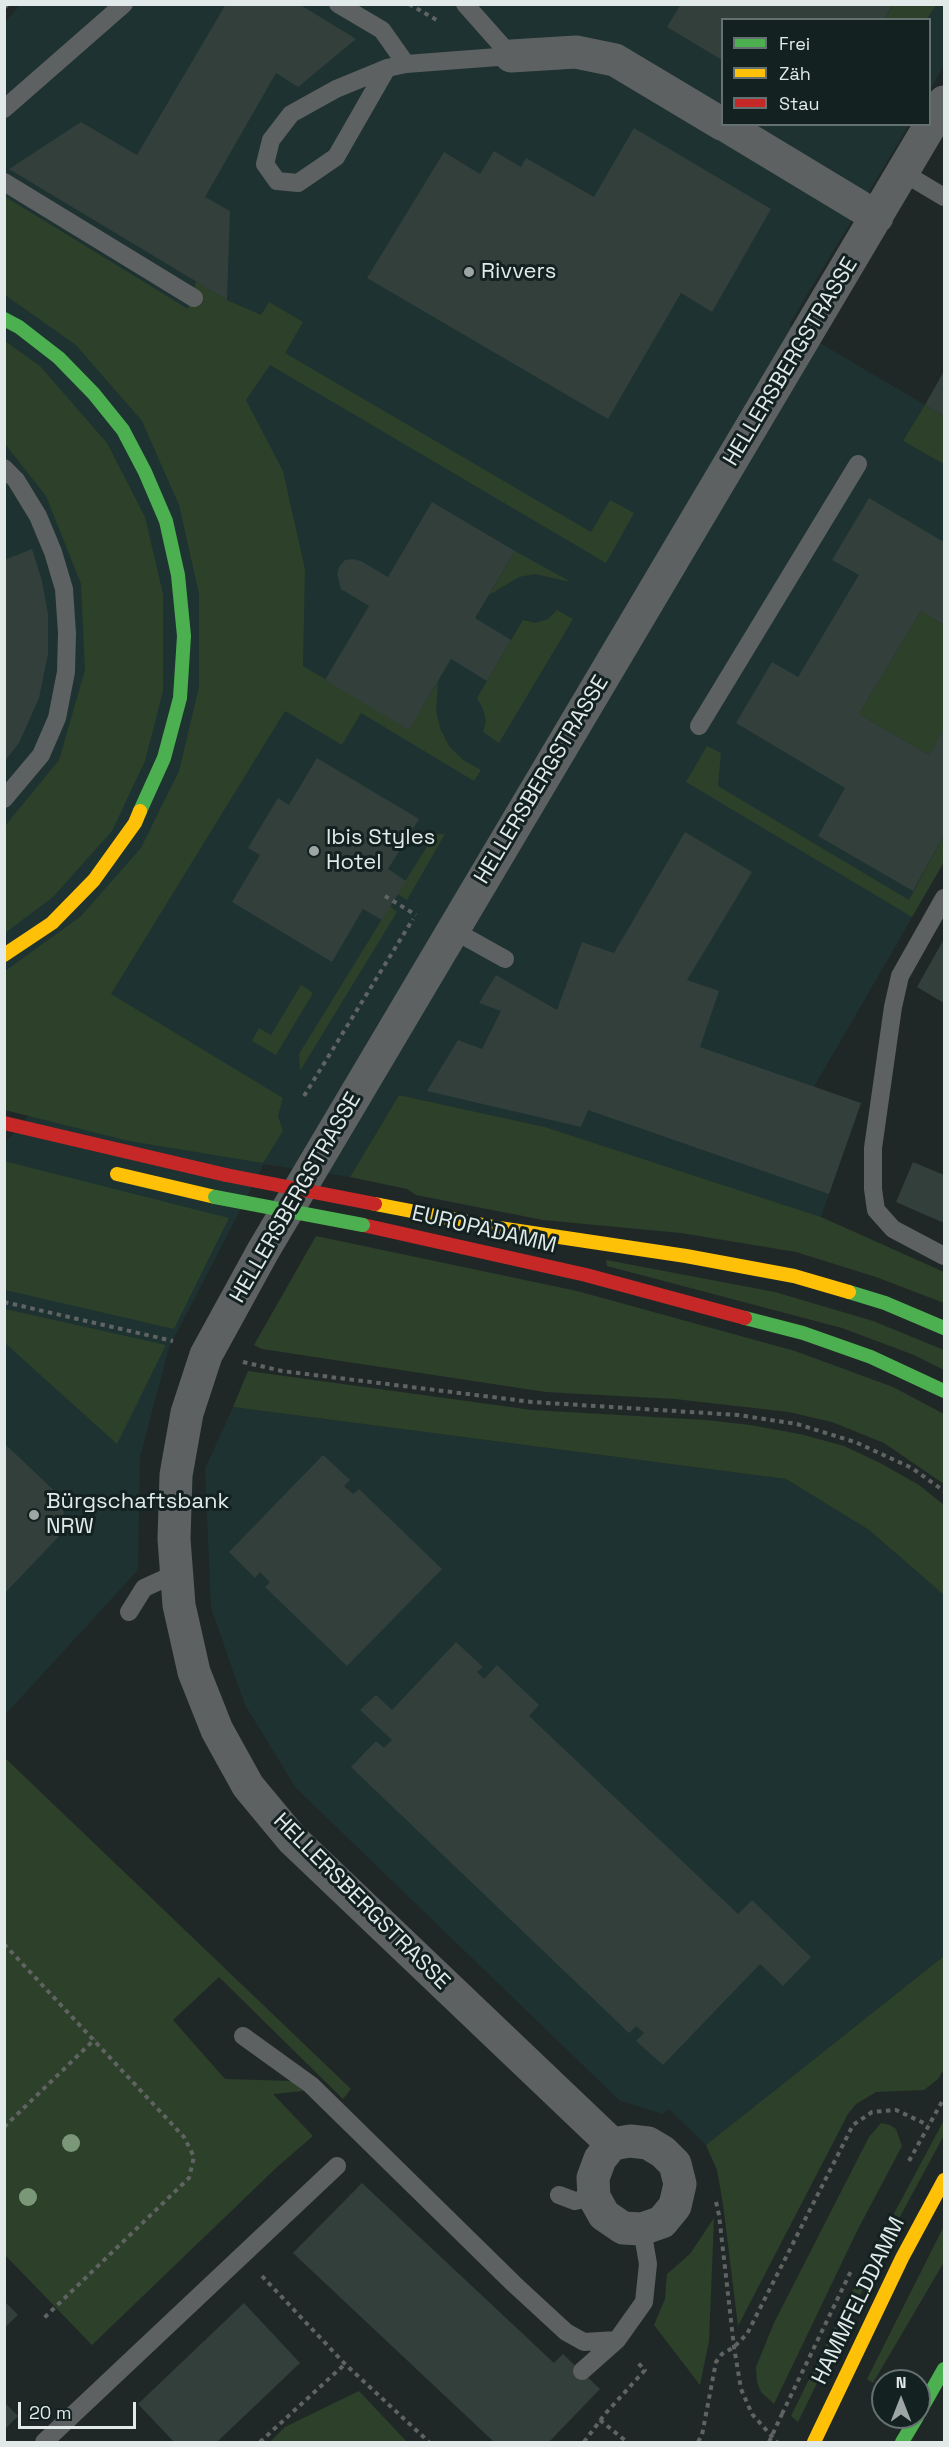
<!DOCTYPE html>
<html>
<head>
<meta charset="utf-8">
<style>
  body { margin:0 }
  #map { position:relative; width:949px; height:2447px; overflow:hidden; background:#202827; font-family:"Space Grotesk",sans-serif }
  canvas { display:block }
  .frame { position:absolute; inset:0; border:6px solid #e1eae9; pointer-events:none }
  .legend { position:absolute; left:721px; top:18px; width:210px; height:108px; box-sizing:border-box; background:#132120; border:2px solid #657170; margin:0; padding:8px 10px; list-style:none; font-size:18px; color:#e1eae9 }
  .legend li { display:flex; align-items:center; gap:12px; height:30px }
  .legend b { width:30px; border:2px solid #657170 }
  .north { position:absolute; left:871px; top:2369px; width:60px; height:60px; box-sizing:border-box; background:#132120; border:2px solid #657170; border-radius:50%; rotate:0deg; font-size:16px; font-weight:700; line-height:24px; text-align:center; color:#e1eae9 }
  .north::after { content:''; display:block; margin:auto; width:21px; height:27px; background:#9da6a5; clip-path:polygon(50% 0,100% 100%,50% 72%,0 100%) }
  .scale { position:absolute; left:18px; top:2402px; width:118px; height:27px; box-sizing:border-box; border:3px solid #e1eae9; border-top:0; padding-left:8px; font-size:18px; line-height:21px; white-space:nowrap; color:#e1eae9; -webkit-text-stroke:4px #132120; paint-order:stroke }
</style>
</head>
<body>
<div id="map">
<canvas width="949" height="2447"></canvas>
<div class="frame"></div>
<ul class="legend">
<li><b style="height:8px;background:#4caf50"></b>Frei</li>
<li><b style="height:8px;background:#ffc107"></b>Zäh</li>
<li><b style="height:8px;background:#c62828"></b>Stau</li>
</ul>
<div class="north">N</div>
<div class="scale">20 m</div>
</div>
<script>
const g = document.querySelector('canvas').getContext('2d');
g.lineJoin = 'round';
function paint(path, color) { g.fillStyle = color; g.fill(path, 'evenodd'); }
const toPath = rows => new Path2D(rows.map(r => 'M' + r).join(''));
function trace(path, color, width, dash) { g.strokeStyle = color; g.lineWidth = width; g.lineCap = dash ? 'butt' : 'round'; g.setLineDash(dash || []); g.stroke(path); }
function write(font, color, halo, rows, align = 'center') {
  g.font = font + ' "Space Grotesk",sans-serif'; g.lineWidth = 6; g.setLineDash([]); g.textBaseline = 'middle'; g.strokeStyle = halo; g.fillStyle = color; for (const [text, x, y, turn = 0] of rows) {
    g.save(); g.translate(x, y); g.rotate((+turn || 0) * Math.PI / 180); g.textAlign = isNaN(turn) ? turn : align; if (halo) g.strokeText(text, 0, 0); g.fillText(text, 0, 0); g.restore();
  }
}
paint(toPath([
  [21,4,944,5,944,65,930,90,930,20,722,20,722,124,909,125,789,325,944,416,944,862,814,1087,861,1103,821,1217,545,1127,399,1095,350,1177,264,1164,169,1348,140,1457,138,1570,5,1715,5,1143,44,1098,4,1087,5,22],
  [233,1407,786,1479,869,1530,944,1595,944,1956,706,2145,669,2109,662,2114,619,2100,296,1788,245,1705,211,1608,205,1469]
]), '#1d3231');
paint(toPath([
  [893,5,936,5,927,19,884,20],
  [4,196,188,309,196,281,227,300,261,315,269,302,303,322,285,353,591,532,610,500,634,513,606,563,270,365,246,400,283,471,305,569,303,666,409,729,438,682,436,711,440,728,449,746,463,760,481,770,474,781,361,713,342,745,285,711,111,994,283,1098,278,1116,283,1131,263,1163,129,1141,5,1110,5,971,80,917,141,848,179,771,199,687,199,594,179,505,142,421,76,345,5,295],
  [5,341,40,366,107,443,145,517,163,594,163,691,145,761,112,831,53,897,5,933,5,826,59,760,85,670,81,584,46,496,5,444],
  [925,405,944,416,944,464,903,441],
  [515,551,571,582,535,574,519,577,489,595],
  [557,610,573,619,499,743,483,732,486,721,483,709,477,698,523,620,535,623,548,619],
  [921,611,944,625,944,729,929,755,859,714],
  [707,746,721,753,718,786,909,900,944,835,944,862,912,917,686,782],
  [435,834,445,834,407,900,397,894],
  [390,906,397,912,300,1071,299,1054],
  [301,985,313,993,276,1055,252,1041,259,1028,271,1035],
  [399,1095,545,1127,821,1217,944,1272,944,1303,876,1277,796,1252,681,1233,543,1220,416,1195,407,1189,350,1177],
  [4,1161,229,1218,174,1329,5,1290],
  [316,1236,577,1291,795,1351,893,1387,944,1414,944,1484,884,1443,832,1422,789,1412,675,1399,546,1392,262,1349,254,1345],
  [606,1260,775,1292,873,1321,944,1350,944,1370,914,1355,842,1328,607,1266],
  [5,1309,166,1345,117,1444,5,1343],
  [248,1371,532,1410,706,1420,750,1425,800,1434,844,1446,880,1463,919,1485,944,1505,944,1595,869,1530,786,1479,233,1407],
  [4,1757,351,2089,343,2099,219,1977,173,2020,225,2079,292,2081,303,2091,273,2094,313,2136,276,2168,92,2345,5,2255],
  [944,1956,944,2069,938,2079,924,2090,876,2092,856,2104,848,2114,738,2326,723,2204,717,2170,706,2145],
  [944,2120,944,2135,881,2252,798,2422,791,2416,851,2294],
  [881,2123,890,2125,896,2129,902,2146,858,2229,774,2404,761,2392,757,2382,756,2367,774,2323,869,2137],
  [714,2218,709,2341,700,2385,654,2325,665,2299,667,2274,690,2254],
  [944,2226,944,2262,873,2383,867,2379],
  [359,2391,407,2442,270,2442,285,2427]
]), '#2d402a');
paint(toPath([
  [226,4,299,4,356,39,298,87,276,73,205,197,230,211,227,300,9,169,81,122,137,155],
  [681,4,893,4,884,20,722,20,722,60,667,27],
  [634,128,771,209,712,312,681,293,608,419,367,278,444,152,480,174,494,151,521,167,526,158,594,197],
  [944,371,944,416,925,405],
  [869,498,944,542,944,625,921,611,859,714,929,755,944,729,944,835,913,891,818,836,845,788,736,723,772,662,798,677,859,575,832,560],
  [432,502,515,551,475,618,511,640,487,681,451,659,409,730,325,680,369,606,341,589,337,574,339,567,345,560,353,559,361,561,388,577],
  [32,549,42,581,48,614,48,654,39,698,19,743,4,762,4,560],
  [317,758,419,819,388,869,406,881,382,920,363,909,332,962,232,902,260,855,248,848,278,798,289,805],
  [685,832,752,872,687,980,719,991,700,1047,861,1103,829,1194,588,1110,581,1127,427,1091,458,1040,482,1049,501,1011,479,1003,496,975,557,1010,582,942,614,953],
  [944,939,944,1003,917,987],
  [913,1162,944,1175,944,1223,896,1202],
  [4,1443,63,1499,64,1531,4,1594],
  [323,1455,350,1480,344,1486,353,1494,359,1489,442,1569,347,1666,265,1587,270,1582,260,1572,255,1578,229,1552],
  [456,1642,483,1667,477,1672,484,1679,497,1665,539,1705,529,1716,738,1914,752,1900,811,1957,783,1986,760,1964,663,2065,636,2041,644,2033,636,2026,629,2033,351,1767,376,1741,384,1748,392,1740,360,1710,376,1695,392,1710],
  [362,2183,554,2363,563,2354,600,2389,549,2442,494,2442,293,2253],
  [4,2301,18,2315,4,2328],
  [244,2303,300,2363,217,2442,174,2442,138,2404],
  [5,2403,18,2416,5,2429]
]), '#333f3b');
trace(toPath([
  [409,4,440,22],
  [4,8,8,4],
  [385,896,416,915],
  [304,1096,413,919],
  [4,1302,173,1341],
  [243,1362,282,1371,532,1402,738,1415,797,1424,855,1442,912,1468,944,1491],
  [4,1944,184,2137,194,2157,189,2178,44,2318],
  [4,2127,95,2039],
  [909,2161,944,2098],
  [716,2202,719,2215,734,2347,741,2389,752,2414,777,2442],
  [262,2276,345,2364,429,2442],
  [782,2414,851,2271],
  [600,2420,627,2442],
  [260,2442,345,2364],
  [584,2442,605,2414,645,2370,636,2361],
  [698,2442,702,2435,716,2362,722,2354,734,2347,747,2334,853,2125,872,2112,896,2110,928,2125]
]), '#5f6362', 4, [4.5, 4.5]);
trace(toPath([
  [338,4,382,30,406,64,511,56],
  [465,4,511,56],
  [387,68,336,157,298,183,277,181,265,164,271,140,291,114,336,89,387,68,406,64],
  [4,109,124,4],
  [902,172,944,197],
  [4,182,194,298],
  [4,468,16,480,38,516,53,552,64,589,67,633,66,672,57,718,41,755,4,799],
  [699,726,858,464],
  [944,898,900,976,893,1007,873,1148,873,1189,876,1210,893,1229,944,1256],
  [453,930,505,959],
  [129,1612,144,1588,177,1573],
  [243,2036,311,2085,514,2284,566,2332,584,2342,617,2340,644,2302,648,2264,642,2229],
  [559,2195,575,2201,594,2197],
  [582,2371,617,2340],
  [44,2442,337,2166]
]), '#5e6161', 18);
trace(toPath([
  [511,56,576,52,615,60,722,124],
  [723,124,877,217],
  [630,2141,648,2143,663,2152,675,2164,680,2184,675,2206,662,2222,642,2229,623,2228,604,2215,594,2197,593,2178,600,2159,612,2144,630,2141],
  [612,2144,292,1839,248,1786,217,1730,194,1672,179,1605,174,1539,176,1475,187,1413,206,1355,263,1251,944,102]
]), '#5e6161', 33);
trace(toPath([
  [4,319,19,327,59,358,94,394,123,430,145,472,166,521,178,575,184,636,180,698,164,758,140,811],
  [849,1292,885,1303,944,1328],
  [745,1318,803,1333,871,1357,944,1391],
  [919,2413,944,2369],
  [902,2442,917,2417]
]), '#4caf50', 14);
trace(toPath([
  [4,955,52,923,94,880,135,823,140,811],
  [117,1174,215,1197],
  [375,1204,499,1228,686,1256,794,1276,849,1292],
  [814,2442,902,2258,944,2180]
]), '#ffc107', 14);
trace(toPath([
  [4,1123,226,1175],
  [363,1225,586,1275,745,1318]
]), '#c62828', 14);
trace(toPath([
  [769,2442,782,2414]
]), '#5f6362', 4, [4.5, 4.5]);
trace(toPath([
  [215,1197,363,1225]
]), '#4caf50', 14);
trace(toPath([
  [226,1175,375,1204]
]), '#c62828', 14);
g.fillStyle = '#7a9877';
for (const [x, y] of [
  [71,2143],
  [28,2197]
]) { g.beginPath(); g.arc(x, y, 9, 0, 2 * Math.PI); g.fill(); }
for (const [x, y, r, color] of [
  [469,272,6,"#9da6a5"],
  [314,851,6,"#9da6a5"],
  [34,1515,6,"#9da6a5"]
]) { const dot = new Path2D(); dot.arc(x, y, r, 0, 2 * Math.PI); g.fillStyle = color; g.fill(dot); trace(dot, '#132120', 2); }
write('22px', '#e1eae9', '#132120', [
  ["Rivvers",481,272],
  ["Ibis Styles",326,838],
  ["Hotel",326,863],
  ["Bürgschaftsbank",46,1502],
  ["NRW",46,1527]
], 'left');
write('22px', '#e1eae9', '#132120', [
  ["HELLERSBERGSTRASSE",791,362,-59],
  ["HELLERSBERGSTRASSE",542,780,-59],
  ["HELLERSBERGSTRASSE",296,1198,-60],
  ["EUROPADAMM",484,1230,13],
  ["HELLERSBERGSTRASSE",361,1902,45],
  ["HAMMFELDDAMM",859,2301,-64]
]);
</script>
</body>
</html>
